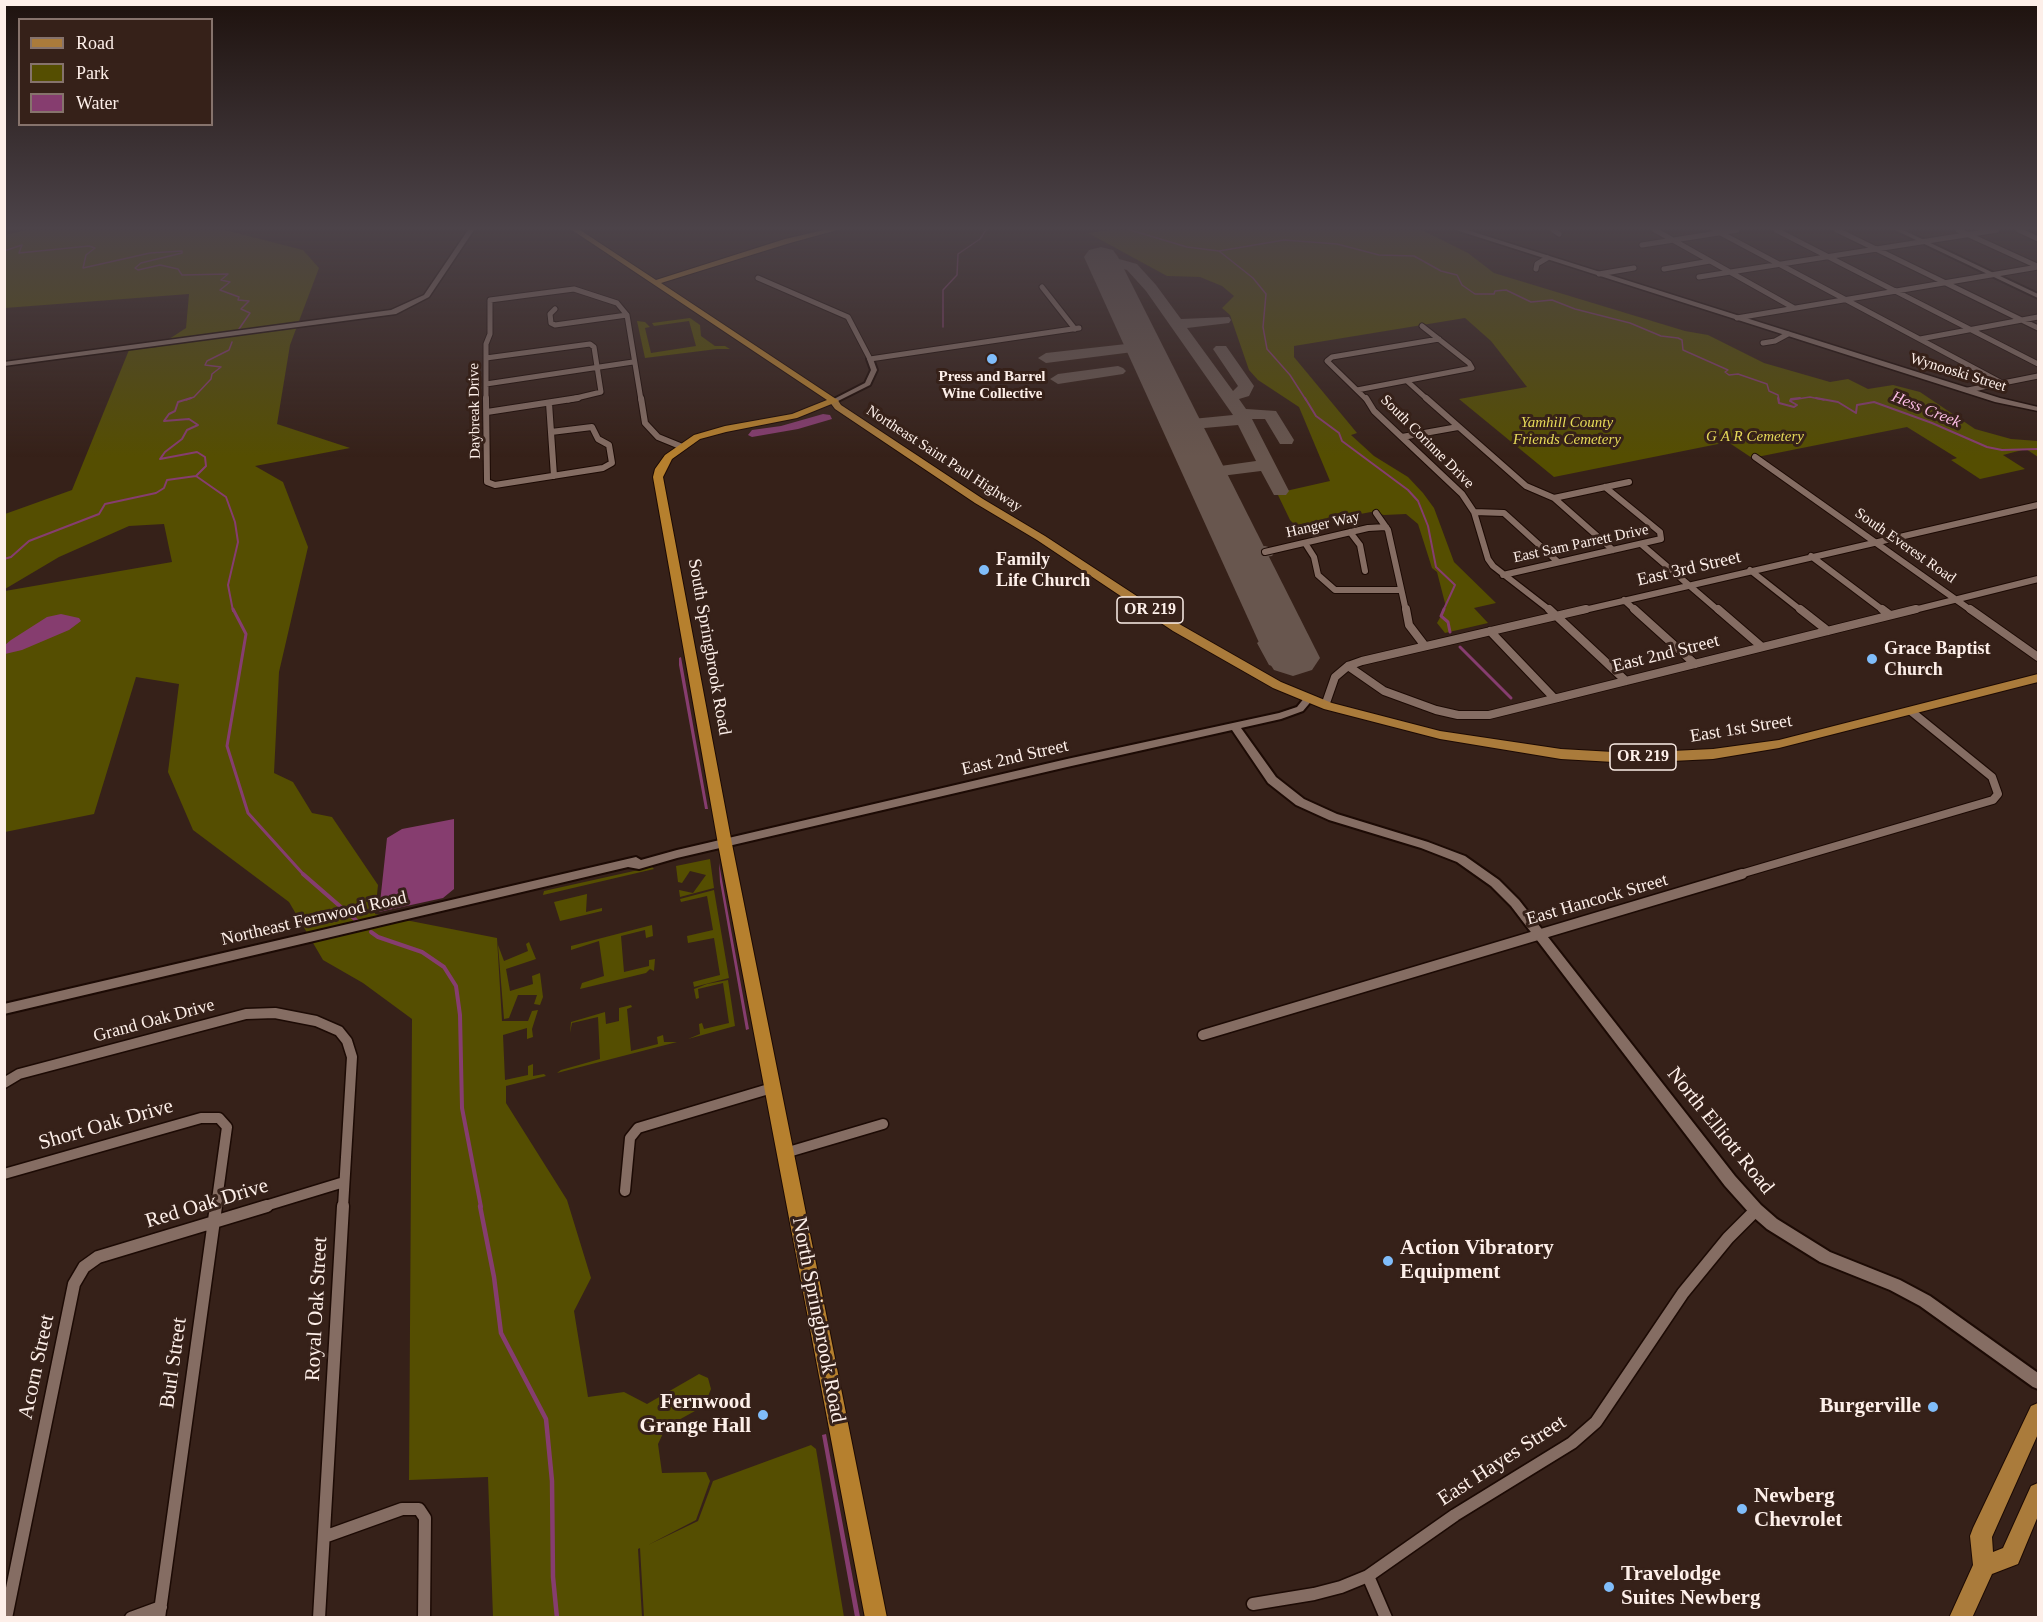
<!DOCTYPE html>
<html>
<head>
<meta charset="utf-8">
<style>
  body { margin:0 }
  #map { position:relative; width:2043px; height:1622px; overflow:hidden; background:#362119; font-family:"Times New Roman",serif }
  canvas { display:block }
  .frame { position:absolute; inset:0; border:6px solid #fdefe9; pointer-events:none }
  .legend { position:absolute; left:18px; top:18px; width:195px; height:108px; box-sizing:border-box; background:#362119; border:2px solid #86736c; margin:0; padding:8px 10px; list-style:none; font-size:18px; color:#fdefe9 }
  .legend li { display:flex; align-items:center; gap:12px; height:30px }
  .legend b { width:30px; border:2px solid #86736c }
</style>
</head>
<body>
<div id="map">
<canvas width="2043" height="1622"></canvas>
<div class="frame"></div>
<ul class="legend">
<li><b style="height:8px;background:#aa7b3b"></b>Road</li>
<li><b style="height:16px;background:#554e01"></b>Park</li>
<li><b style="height:16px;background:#863d6f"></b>Water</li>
</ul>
</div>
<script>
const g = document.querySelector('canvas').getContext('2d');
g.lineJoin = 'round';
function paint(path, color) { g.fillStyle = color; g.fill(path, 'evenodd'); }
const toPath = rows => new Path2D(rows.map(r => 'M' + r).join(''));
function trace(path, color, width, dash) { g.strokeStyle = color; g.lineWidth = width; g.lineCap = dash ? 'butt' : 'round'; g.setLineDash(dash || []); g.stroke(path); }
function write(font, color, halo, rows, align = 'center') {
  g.font = font + ' "Times New Roman",serif'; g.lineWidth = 6; g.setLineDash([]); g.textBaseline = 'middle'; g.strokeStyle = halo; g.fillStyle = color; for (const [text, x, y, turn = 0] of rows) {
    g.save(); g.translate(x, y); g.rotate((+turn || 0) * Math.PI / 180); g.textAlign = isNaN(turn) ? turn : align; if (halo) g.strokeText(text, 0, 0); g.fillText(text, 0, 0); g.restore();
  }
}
paint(toPath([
  [26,230,225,230,303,250,319,268,290,345,277,424,350,448,255,466,283,482,308,547,279,672,274,773,293,782,312,813,332,817,378,885,375,914,497,938,502,1021,528,1021,532,1011,538,1010,532,1029,533,1037,527,1039,527,1028,503,1035,505,1080,528,1075,528,1066,533,1064,533,1076,544,1074,546,1076,506,1086,506,1103,567,1200,591,1278,574,1311,588,1397,624,1392,647,1404,699,1374,708,1378,711,1389,704,1406,666,1427,658,1444,662,1473,706,1472,710,1481,696,1520,648,1545,698,1521,713,1481,811,1445,816,1449,844,1617,644,1617,640,1548,638,1549,642,1617,493,1617,488,1477,409,1480,412,1019,363,983,323,960,289,902,193,830,168,772,179,684,136,677,94,814,5,832,5,591,172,562,164,524,129,526,59,557,5,589,5,514,72,490,129,350,157,347,186,328,189,294,5,308,5,235],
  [1110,230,1422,230,1468,253,1494,273,1685,331,1708,335,1764,363,1830,382,1848,379,1868,389,1893,385,1920,392,1975,429,2011,439,2038,441,2038,457,2026,449,2003,455,2025,469,1980,479,1951,460,1957,458,1907,427,1752,458,1728,442,1554,477,1459,399,1527,387,1491,341,1465,318,1294,346,1294,357,1357,433,1351,435,1374,456,1408,477,1423,493,1434,508,1454,562,1496,603,1474,608,1488,623,1445,633,1437,623,1446,607,1437,572,1432,568,1418,524,1406,514,1384,515,1371,512,1296,526,1290,520,1277,493,1330,481,1299,407,1258,380,1249,370,1230,315,1222,308,1234,296,1222,286,1200,277,1167,276,1088,233],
  [690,318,700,325,701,336,715,346,725,346,730,349,717,349,645,358,637,321,645,322,650,327,645,328,651,353,696,346,689,321,654,326,652,323],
  [710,859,714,888,680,897,679,890,693,893,706,875,690,871,682,883,678,882,676,866],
  [652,867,654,869,543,895,544,891],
  [714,890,729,978,694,987,693,982,720,975,714,938,688,943,687,936,713,930,707,896,681,902,680,899],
  [587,894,586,912,602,908,602,911,560,921,554,902],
  [652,925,653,936,646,938,645,930,621,936,624,972,649,966,649,960,655,959,654,971,650,969,646,973,580,989,582,983,604,976,599,941,571,950,571,946],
  [529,942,536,959,506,969,510,991,533,984,532,976,540,973,543,997,540,1005,534,1004,537,995,518,995,509,1018,504,1019,498,945,504,961,528,951,526,944],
  [728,980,735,1026,688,1039,700,1034,699,1024,702,1023,704,1029,729,1023,723,983,698,989,699,998,696,999,694,989,707,984],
  [631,1005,632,1007,627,1009,631,1051,658,1044,657,1037,663,1035,664,1042,677,1042,557,1073,561,1070,600,1059,598,1017,572,1023,570,1033,571,1022,605,1012,606,1024,619,1021,619,1008]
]), '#554e01');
paint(toPath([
  [823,414,830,415,832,419,798,429,752,437,748,435,752,430,781,426],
  [61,614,79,618,81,621,69,630,22,650,5,654,5,645,11,640,47,617],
  [681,657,708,809,705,809,679,665,679,658],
  [454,819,454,889,443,898,379,912,387,838,402,829],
  [719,863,749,1029,746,1030,720,882],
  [826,1434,860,1617,855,1617,822,1435]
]), '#863d6f');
trace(toPath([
  [1130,230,1187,247,1219,251,1284,240,1337,244,1379,255,1414,256,1441,271,1457,275,1462,285,1475,294,1494,294,1495,291,1506,290,1531,302,1552,300,1575,309,1630,323,1661,336,1678,338,1682,340,1683,350,1728,370,1725,372,1729,375,1738,374,1767,384,1769,391,1778,395,1779,400],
  [4,251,22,245,19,253,89,246,95,248,86,255,83,268,150,253,182,251,182,253,141,263,135,268,138,270,160,265,178,269,182,275,228,274,221,280,230,282,220,290,239,297,238,300,249,301,241,309,250,313,239,329],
  [1219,251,1253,278,1266,294,1263,327,1267,349,1290,375,1306,400],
  [943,327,943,290,957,275,958,254,980,239,986,230],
  [186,400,194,397,211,379,212,374,221,367,205,365,207,361,229,350,232,342],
  [1791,400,1810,397,1824,400]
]), '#863d6f', 1.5);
trace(toPath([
  [1305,398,1316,416,1339,433,1342,441,1408,490,1418,501,1428,526,1436,567,1455,585,1443,611],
  [1778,398,1779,403,1794,407,1797,405,1790,401,1791,399,1800,398],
  [1816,398,1838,402,1856,413,1857,405,1874,402,1932,423,1987,447,2002,450,2038,449],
  [196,476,226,497,235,522,238,542,228,585,233,611],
  [4,559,11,557,29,541,99,514,105,504,156,493,164,488,167,480,196,476,206,466,205,457,197,452,160,459,165,452,182,439,187,430,198,425,189,419,164,421,169,414,175,411,178,402,191,398]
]), '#863d6f', 2);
trace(toPath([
  [233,609,246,634,227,746,248,813,304,875],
  [1444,609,1441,616,1448,622,1450,632],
  [1460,647,1511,698]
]), '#863d6f', 3);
trace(toPath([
  [303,874,357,921],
  [371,932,378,937,422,952,444,967,456,986,460,1015,462,1108,481,1207]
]), '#863d6f', 4);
trace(toPath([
  [480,1206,494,1277,501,1333,546,1419,552,1481,553,1577,557,1618]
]), '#863d6f', 4.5);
paint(toPath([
  [1112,257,1137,264,1156,285,1181,319,1229,317,1231,320,1229,323,1187,328,1233,391,1238,386,1213,349,1216,346,1226,346,1254,386,1249,396,1239,399,1246,409,1276,411,1294,440,1292,444,1280,444,1265,419,1252,419,1289,491,1286,495,1274,495,1261,471,1205,478,1199,477,1196,473,1199,469,1256,461,1238,425,1182,430,1176,429,1174,425,1182,420,1233,415,1146,291,1127,270,1113,266,1105,269,1100,268,1098,265,1100,262,1112,257],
  [1144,342,1149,344,1152,347,1149,350,1046,363,1038,358,1046,353,1144,342],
  [1118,366,1123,368,1126,371,1123,374,1058,384,1050,379,1058,374,1118,366],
  [1265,546,1272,548,1275,552,1272,556,1244,560,1237,558,1234,554,1237,550,1265,546],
  [1282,626,1289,628,1292,633,1278,645,1283,654,1293,651,1300,653,1304,658,1300,663,1281,669,1269,665,1257,643,1275,628,1282,626]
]), '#68564e');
paint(toPath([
  [1101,247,1113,250,1118,257,1320,658,1312,670,1293,676,1274,670,1266,658,1084,257,1089,250,1101,247]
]), '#68564e');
const minorFar4 = toPath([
  [1553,230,1559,234],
  [1655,230,1794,308],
  [1715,230,2002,383],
  [1776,230,2038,364],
  [1837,230,2038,328],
  [1958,230,2037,266],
  [2019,230,2038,239],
  [1642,245,1737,230],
  [1536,269,1537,264,1547,258],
  [1664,269,1710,261],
  [1599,274,1634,268],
  [1699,277,1997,230],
  [758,278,848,317,870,359,1079,328],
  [1042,287,1075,329],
  [555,309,550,314,551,323,555,325,627,315],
  [1737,318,2038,267],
  [1920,339,2038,317],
  [1763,343,1775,341,1788,334],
  [486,358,590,344,594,347,601,392,568,400],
  [1407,381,1428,400],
  [486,384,633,362],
  [1357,390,1472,368,1469,363,1422,326],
  [1968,390,2038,376],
  [486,400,486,344,490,334,490,300,574,289,617,303,627,315,641,400],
  [1367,400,1327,361,1332,357,1439,339]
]);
const minorFar3 = toPath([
  [486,398,487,482,495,485,603,468,612,463,609,445,598,439,592,427,551,432],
  [641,398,645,423,658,437,680,446],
  [1366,398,1374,411,1462,494,1474,512,1488,559,1493,566,1551,611],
  [1426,398,1526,486,1554,498,1613,550],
  [549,403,554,476],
  [487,412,578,398],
  [1402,437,1458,427],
  [1755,457,1972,611],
  [1554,498,1629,482],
  [1474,512,1504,513,1558,562],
  [1376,513,1388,530,1406,611],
  [1350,532,1360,545,1365,571],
  [1305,543,1314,557,1318,575,1335,590,1401,590],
  [1641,544,1719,611],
  [1265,552,1368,528,1386,527],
  [1811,556,1884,611],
  [1750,570,1802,611],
  [1503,575,1661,539,1660,532,1605,487],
  [1624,600,1636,611],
  [1580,611,2038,505],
  [1910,611,2038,579]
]);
const minorFar2 = toPath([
  [1406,609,1409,625,1425,646],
  [1549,609,1626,681],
  [1634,609,1695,664],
  [1718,609,1762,647],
  [1800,609,1828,631],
  [1882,609,1890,615],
  [1970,609,2038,657],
  [1490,631,1554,698],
  [1348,666,1384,691,1436,710,1458,715,1489,715,1916,609],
  [1327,700,1335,677,1348,666,1362,661,1586,609],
  [1737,875,1993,800,1998,794,1992,777,1912,712]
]);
const minorFar1 = toPath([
  [1203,1035,1742,874],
  [4,1083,19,1074,246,1014,275,1013,316,1021,339,1031,347,1041,352,1057,343,1207],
  [785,1153,883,1124],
  [4,1174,201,1118,219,1118,227,1127,216,1207],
  [625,1191,630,1138,638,1128,772,1088],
  [262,1207,344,1182]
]);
const minor = toPath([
  [324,1537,402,1509,419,1509,425,1518,424,1618],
  [1368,1576,1386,1618],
  [1253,1604,1314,1594,1341,1587,1368,1576,1455,1515,1572,1443,1596,1422,1683,1293,1728,1238,1756,1210],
  [6,1618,74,1284,84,1267,98,1257,267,1206],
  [131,1618,161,1607],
  [159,1618,216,1206],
  [319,1618,343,1206]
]);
const tertiary = toPath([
  [1895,230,1903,230,2038,294,2038,298,1895,230],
  [870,357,873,359,877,370,870,385,836,402,832,402,832,400,865,383,871,370,867,359,870,357],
  [1308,696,1313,699,1303,711,1281,719,1241,728,1276,777,1304,799,1337,814,1428,842,1465,856,1499,880,1519,900,1735,1176,1761,1205,1777,1219,1830,1252,1900,1280,1930,1296,2038,1373,2038,1389,2033,1387,1920,1306,1890,1290,1820,1262,1767,1229,1751,1215,1725,1186,1511,906,1491,886,1457,862,1421,848,1329,820,1296,805,1268,783,1232,730,1067,767,677,858,639,869,628,867,4,1014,4,1004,636,857,641,860,677,850,1067,759,1279,713,1297,707,1305,697,1308,696]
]);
const secondary = toPath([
  [468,230,474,230,429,297,396,314,4,366,4,362,391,310,424,295,468,230],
  [1456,230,1467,230,2000,398,2038,407,2038,411,1995,402,1456,230]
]);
const primary = toPath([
  [831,399,837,399,841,405,983,499,1045,536,1181,625,1281,682,1332,703,1440,731,1561,749,1631,753,1713,749,1779,740,2038,674,2038,682,1779,748,1713,759,1631,763,1561,759,1440,739,1324,709,1273,688,1173,631,1037,540,975,503,835,409,829,401,831,399],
  [2038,1403,2038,1434,1992,1537,1993,1552,2003,1548,2031,1486,2038,1483,2038,1516,2018,1564,1992,1574,1972,1618,1949,1618,1973,1565,1970,1536,1973,1528,2031,1406,2038,1403]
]);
const trunk = toPath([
  [572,230,580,230,656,280,785,239,824,230,837,230,790,243,661,283,839,401,797,418,726,432,700,439,672,459,663,477,732,844,887,1618,865,1618,718,844,653,477,655,469,665,455,694,435,725,426,792,414,827,400,572,230]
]);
trace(minorFar4, '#1c0a04', 7);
trace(minorFar3, '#1c0a04', 8);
trace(minorFar2, '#1c0a04', 10);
trace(minorFar1, '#1c0a04', 13);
trace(minor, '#1c0a04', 15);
trace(tertiary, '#1c0a04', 4);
trace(secondary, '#1c0a04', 3);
trace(primary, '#1c0a04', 2);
trace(trunk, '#1c0a04', 2);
trace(minorFar4, '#856d63', 5);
trace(minorFar3, '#856d63', 6);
trace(minorFar2, '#856d63', 8);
trace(minorFar1, '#856d63', 10);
trace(minor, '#856d63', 12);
paint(tertiary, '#856d63');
paint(secondary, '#856d63');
paint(primary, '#aa7b3b');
paint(trunk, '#b6802e');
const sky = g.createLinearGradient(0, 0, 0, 457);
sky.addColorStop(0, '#1e120e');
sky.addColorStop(0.5, '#4c4349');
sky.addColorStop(1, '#4c434900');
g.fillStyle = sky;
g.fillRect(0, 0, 2043, 457);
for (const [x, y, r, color] of [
  [992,359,6,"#80bdfa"],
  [984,570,6,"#80bdfa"],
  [1872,659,6,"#80bdfa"],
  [1388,1261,6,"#80bdfa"],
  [1933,1407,6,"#80bdfa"],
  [763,1415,6,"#80bdfa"],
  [1742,1509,6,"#80bdfa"],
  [1609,1587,6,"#80bdfa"]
]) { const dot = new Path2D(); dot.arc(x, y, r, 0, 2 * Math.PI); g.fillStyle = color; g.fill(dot); trace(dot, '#362119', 2); }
write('15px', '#fdefe9', '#362119', [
  ["Wynooski Street",1958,373,17],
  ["Daybreak Drive",475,411,-91],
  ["South Corinne Drive",1427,442,45],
  ["Northeast Saint Paul Highway",944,459,33],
  ["Hanger Way",1323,525,-13],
  ["East Sam Parrett Drive",1581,544,-12],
  ["South Everest Road",1905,546,35]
]);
write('bold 15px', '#fdefe9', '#362119', [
  ["Press and Barrel",992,377],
  ["Wine Collective",992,394]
]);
write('italic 15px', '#e6da59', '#362119', [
  ["Yamhill County",1567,423],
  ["Friends Cemetery",1567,440],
  ["G A R Cemetery",1755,437]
]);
write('italic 16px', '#fdbde5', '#362119', [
  ["Hess Creek",1926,410,22]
]);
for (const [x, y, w] of [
  [1150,610,66],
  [1643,757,66]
]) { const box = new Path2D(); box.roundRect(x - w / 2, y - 13, w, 26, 4.5); g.fillStyle = '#362119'; g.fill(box); trace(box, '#fdefe9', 1.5); }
write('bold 16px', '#fdefe9', null, [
  ["OR 219",1150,610],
  ["OR 219",1643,757]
]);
write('bold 18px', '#fdefe9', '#362119', [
  ["Family",996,560],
  ["Life Church",996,581],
  ["Grace Baptist",1884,649],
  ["Church",1884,670]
], 'left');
write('18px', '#fdefe9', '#362119', [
  ["East 3rd Street",1689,569,-13],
  ["South Springbrook Road",709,647,80],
  ["East 2nd Street",1666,654,-14],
  ["East 1st Street",1741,729,-9],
  ["East 2nd Street",1015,758,-13],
  ["East Hancock Street",1597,900,-16],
  ["Northeast Fernwood Road",314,919,-13],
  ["Grand Oak Drive",154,1021,-15]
]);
write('21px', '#fdefe9', '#362119', [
  ["Short Oak Drive",106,1125,-16],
  ["North Elliott Road",1720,1131,51],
  ["Red Oak Drive",207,1204,-17],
  ["Royal Oak Street",317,1309,-87],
  ["North Springbrook Road",818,1320,79],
  ["Burl Street",174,1363,-82],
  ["Acorn Street",37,1367,-78],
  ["East Hayes Street",1502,1461,-33]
]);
write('bold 21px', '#fdefe9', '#362119', [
  ["Action Vibratory",1400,1249],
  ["Equipment",1400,1273],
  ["Fernwood",751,1403,"right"],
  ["Grange Hall",751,1427,"right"],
  ["Burgerville",1921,1407,"right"],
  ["Newberg",1754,1497],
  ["Chevrolet",1754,1521],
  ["Travelodge",1621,1575],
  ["Suites Newberg",1621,1599]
], 'left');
</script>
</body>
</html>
